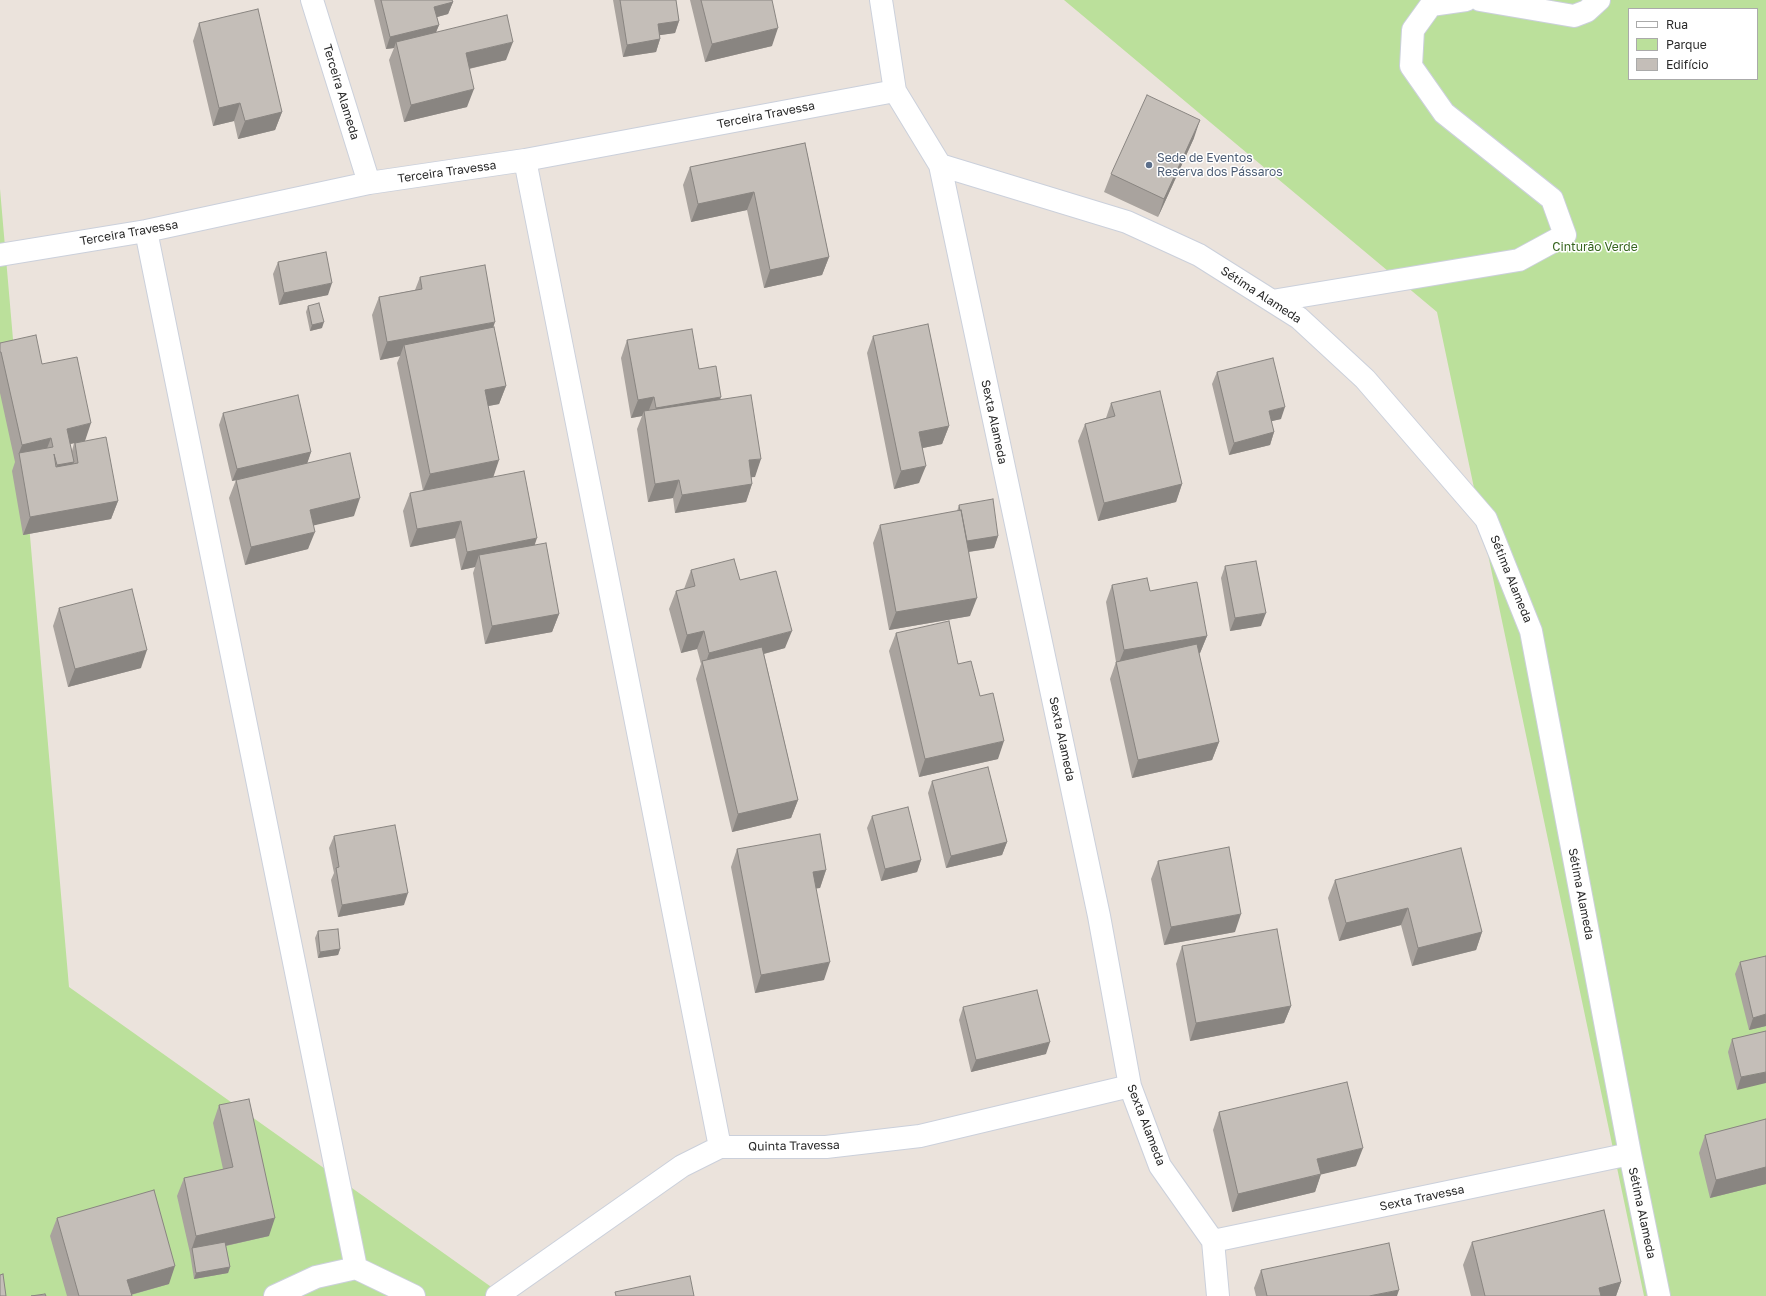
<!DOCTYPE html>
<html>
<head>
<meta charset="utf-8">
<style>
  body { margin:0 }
  #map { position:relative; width:1766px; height:1296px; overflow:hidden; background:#ebe3dc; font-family:"Golos Text",sans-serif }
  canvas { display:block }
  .legend { position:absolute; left:1628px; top:8px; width:130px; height:72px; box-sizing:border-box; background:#fff; border:1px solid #aaa; margin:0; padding:5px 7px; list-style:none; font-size:12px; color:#2a2a2a }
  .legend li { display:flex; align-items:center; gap:8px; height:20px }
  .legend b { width:20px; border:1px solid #aaa }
</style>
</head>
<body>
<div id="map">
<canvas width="1766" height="1296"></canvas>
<ul class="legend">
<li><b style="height:5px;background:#fff"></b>Rua</li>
<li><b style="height:11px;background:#bbe09b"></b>Parque</li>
<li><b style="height:11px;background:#c4beb8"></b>Edifício</li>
</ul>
</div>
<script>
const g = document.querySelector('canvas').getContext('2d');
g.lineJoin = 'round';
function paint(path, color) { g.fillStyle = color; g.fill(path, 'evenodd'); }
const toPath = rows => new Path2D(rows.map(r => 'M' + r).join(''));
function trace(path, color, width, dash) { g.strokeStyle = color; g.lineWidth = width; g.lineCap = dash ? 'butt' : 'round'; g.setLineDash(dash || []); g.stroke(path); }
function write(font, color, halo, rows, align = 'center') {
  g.font = font + ' "Golos Text",sans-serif'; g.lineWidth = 3; g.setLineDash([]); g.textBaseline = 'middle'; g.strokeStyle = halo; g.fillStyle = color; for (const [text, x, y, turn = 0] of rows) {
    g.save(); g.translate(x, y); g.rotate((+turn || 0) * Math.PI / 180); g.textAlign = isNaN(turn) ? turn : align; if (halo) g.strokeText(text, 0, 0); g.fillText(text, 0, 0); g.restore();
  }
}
paint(toPath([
  [1064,0,1766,0,1766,1296,1644,1296,1437,312],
  [1629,9,1757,9,1757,79,1629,79],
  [0,189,69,987,504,1296,0,1296]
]), '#bbe09b');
const minor = toPath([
  [312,0,369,183],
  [881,0,895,91,940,165,1099,916,1130,1086,1160,1166,1213,1241,1218,1296],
  [1480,0,1574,16,1587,11,1599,0],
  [525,160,720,1147],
  [940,165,1127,222,1199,255,1299,318,1365,379,1486,519,1531,631,1630,1154,1659,1296],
  [146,231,356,1268],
  [0,255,146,231,369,183,525,160,895,91],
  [1272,301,1519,260,1565,235,1552,199,1444,113,1411,66,1413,30,1431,5,1466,0],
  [1213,1241,1630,1154],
  [275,1296,316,1277,356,1268,414,1296],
  [497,1296,682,1166,720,1147,826,1147,920,1136,1130,1086]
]);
trace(minor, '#cbd0db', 24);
trace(minor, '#fff', 22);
paint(toPath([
  [374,0,452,0,453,2,448,14,437,17,439,25,436,32,506,60,469,69,467,107,404,122,389,60,394,48,386,49],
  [613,0,676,0,679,21,675,33,660,35,660,39,656,52,623,57],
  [690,0,772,0,772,46,705,62],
  [199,23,282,112,275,130,238,139,234,121,213,126,193,41],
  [1194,138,1158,217,1104,192,1111,174],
  [805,143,829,257,822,275,764,288,747,210,691,222,683,185,690,167],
  [278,262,328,295,279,305,273,274],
  [420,277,493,327,506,386,499,404,488,406,493,477,535,545,559,614,552,632,485,644,473,573,475,567,461,570,455,538,410,547,403,511,410,493,423,491,397,363,400,356,380,360,372,315,379,297,415,290],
  [308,306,322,328,310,331,306,312],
  [873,336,949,426,942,444,923,448,919,483,894,489,867,353],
  [627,340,699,369,720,399,755,477,751,477,752,484,746,502,675,513,673,498,648,502,637,429,642,416,631,418,621,358],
  [0,343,42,364,118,501,111,519,23,535,12,471,15,462,0,393],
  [74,443,72,451,70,444],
  [1217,372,1281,419,1271,421,1274,432,1270,445,1229,455,1212,384],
  [1111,403,1182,484,1176,502,1098,521,1078,441,1085,424,1106,418],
  [223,413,311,452,307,463,354,516,313,525,308,549,245,565,229,498,236,480,232,481,219,425],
  [959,505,998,536,994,548,969,552,970,616,889,630,873,543,880,525,957,511],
  [1225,566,1261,626,1230,631,1221,578],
  [691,570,740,580,785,648,764,654,798,800,791,818,732,832,696,679,701,664,697,649,681,653,669,609,676,591,684,589],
  [1112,585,1150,591,1207,636,1200,653,1199,654,1219,742,1212,760,1132,778,1110,679,1116,662,1106,602],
  [59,608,141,668,68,687,53,626],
  [896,633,958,664,980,696,998,759,919,777,889,651],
  [932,781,1007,842,1002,855,946,868,928,793],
  [872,816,921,860,917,872,881,881,867,828],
  [334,836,404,905,338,917,331,880,334,873,329,848],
  [737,849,826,870,820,888,816,888,824,980,755,993,731,867],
  [1158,861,1235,932,1164,945,1151,879],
  [1335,880,1482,932,1476,950,1412,966,1401,925,1339,941,1328,898],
  [318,931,340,949,338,955,318,958,315,938],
  [1182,946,1291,1006,1284,1023,1190,1041,1176,964],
  [1740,962,1766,1026,1749,1030,1735,974],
  [963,1007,1046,1054,971,1072,959,1020],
  [1766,1031,1737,1090,1728,1052,1732,1039],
  [219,1105,269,1236,226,1246,230,1267,228,1273,194,1279,190,1253,177,1196,184,1178,223,1169,213,1123],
  [1219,1112,1356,1166,1321,1174,1315,1192,1232,1212,1213,1130],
  [1766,1119,1766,1184,1710,1198,1699,1153,1705,1135],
  [57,1218,169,1284,131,1295,132,1296,67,1296,50,1236],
  [1472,1242,1621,1282,1616,1296,1471,1296,1463,1265],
  [1261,1270,1397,1296,1256,1296,1254,1288]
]), '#a9a39e');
paint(toPath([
  [453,2,448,14,430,19,434,7],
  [679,21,675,33,654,36,658,24],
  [439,25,434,37,396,42,394,48,386,49,390,37],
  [778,28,772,46,705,62,712,44],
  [660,39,656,52,623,57,627,45],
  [513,42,506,60,459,71,466,53],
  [474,89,467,107,404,122,411,105],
  [240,103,234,121,213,126,219,108],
  [282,112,275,130,238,139,245,121],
  [1200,120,1194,138,1158,217,1164,199],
  [754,192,747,210,691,222,698,204],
  [829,257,822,275,764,288,770,270],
  [332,283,328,295,279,305,284,293],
  [324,322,322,328,310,331,312,325],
  [495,322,489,340,404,345,400,356,380,360,387,342],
  [506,386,499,404,478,408,485,390],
  [654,397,647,415,644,411,642,416,631,418,638,400],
  [721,397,715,414,649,426,656,408],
  [1285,407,1281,419,1264,423,1269,411],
  [91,423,85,441,60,446,67,429],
  [949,426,942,444,913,450,919,432],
  [1274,432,1270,445,1229,455,1234,443],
  [51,438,44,456,19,453,22,445],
  [311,452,307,464,232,481,237,469],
  [761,459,755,477,742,478,749,460],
  [499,460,493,478,423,491,430,474],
  [74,462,67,480,50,483,57,465],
  [926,466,919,483,894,489,901,471],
  [679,480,673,498,648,502,655,484],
  [752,484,746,502,675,513,682,495],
  [1182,484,1176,502,1098,521,1104,503],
  [360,498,354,516,303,528,310,510],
  [118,501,111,519,23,535,30,517],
  [461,521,455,538,410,547,417,529],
  [315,532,308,549,245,565,251,547],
  [998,536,994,548,960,553,965,541],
  [537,538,531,556,479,555,475,567,461,570,467,552],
  [977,598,970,616,889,630,896,612],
  [1266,613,1261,626,1230,631,1235,618],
  [559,614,552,632,485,644,492,626],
  [704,631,697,649,681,653,687,635],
  [792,631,785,648,704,670,704,668,709,653],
  [1207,636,1200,653,1117,668,1124,650],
  [147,650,141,668,68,687,75,669],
  [1004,741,998,759,919,777,925,759],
  [1219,742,1212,760,1132,778,1138,760],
  [798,800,791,818,732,832,738,814],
  [1007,842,1002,855,946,868,951,856],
  [921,860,917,872,881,881,885,869],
  [826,870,820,888,807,890,813,872],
  [408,893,404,905,338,917,342,905],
  [1408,908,1401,925,1339,941,1346,923],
  [1241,914,1235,932,1164,945,1171,927],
  [1482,932,1476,950,1412,966,1418,948],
  [340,949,338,955,318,958,320,952],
  [830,962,824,980,755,993,761,975],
  [1291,1006,1284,1023,1190,1041,1196,1023],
  [1766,1014,1766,1026,1749,1030,1753,1018],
  [1050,1042,1046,1054,971,1072,976,1060],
  [1766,1072,1766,1083,1737,1090,1741,1077],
  [1363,1148,1356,1166,1311,1177,1317,1159],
  [1766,1167,1766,1184,1710,1198,1716,1180],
  [1321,1174,1315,1192,1232,1212,1238,1194],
  [275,1218,269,1236,193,1253,192,1248,196,1236],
  [175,1266,169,1284,126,1296,127,1280],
  [230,1267,228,1273,194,1279,196,1273],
  [1621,1282,1616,1296,1596,1296,1599,1288],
  [1399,1290,1397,1296,1369,1296]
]), '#898581');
const building = toPath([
  [381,0,452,0,453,2,434,7,439,25,390,37,381,0],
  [620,0,676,0,679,21,658,24,660,39,627,45,620,0],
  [701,0,772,0,778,28,712,44,701,0],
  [258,9,282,112,245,121,240,103,219,108,199,23,258,9],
  [507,15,513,42,466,53,474,89,411,105,396,42,507,15],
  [1147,95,1200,120,1164,199,1111,174,1147,95],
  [805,143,829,257,770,270,754,192,698,204,690,167,805,143],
  [326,252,332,283,284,293,278,262,326,252],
  [485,265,495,322,387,342,379,297,422,289,420,277,485,265],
  [319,303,324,322,312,325,308,306,319,303],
  [928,324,949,426,919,432,926,466,901,471,873,336,928,324],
  [494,327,506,386,485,390,499,460,430,474,404,345,494,327],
  [692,329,699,369,716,366,721,397,656,408,654,397,638,400,627,340,692,329],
  [36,335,42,364,77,357,91,423,67,429,74,462,57,465,54,454,56,467,78,463,75,443,106,437,118,501,30,517,19,453,53,447,51,438,22,445,1,352,0,352,0,343,36,335],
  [1273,358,1285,407,1269,411,1274,432,1234,443,1217,372,1273,358],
  [1160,391,1182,484,1104,503,1085,424,1115,416,1111,403,1160,391],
  [298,395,311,452,237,469,223,413,298,395],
  [751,395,761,459,749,460,752,484,682,495,679,480,655,484,644,411,751,395],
  [350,453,360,498,310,510,315,532,251,547,236,480,350,453],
  [524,471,537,538,467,552,461,521,417,529,410,493,524,471],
  [993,499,998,536,967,541,961,510,960,511,959,505,993,499],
  [961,510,977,598,896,612,880,525,961,510],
  [546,543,559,614,492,626,479,555,546,543],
  [734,559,740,580,776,571,792,631,709,653,704,631,687,635,676,591,695,586,691,570,734,559],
  [1256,561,1266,613,1235,618,1225,566,1256,561],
  [1147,578,1150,591,1197,582,1207,636,1124,650,1112,585,1147,578],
  [132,589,147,650,75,669,59,608,132,589],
  [949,621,958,664,971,661,980,696,993,693,1004,741,925,759,896,633,949,621],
  [1197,644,1219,742,1138,760,1116,662,1197,644],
  [762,647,798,800,738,814,702,661,762,647],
  [988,767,1007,842,951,856,932,781,988,767],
  [908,807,921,860,885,869,872,816,908,807],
  [395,825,408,893,342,905,336,868,339,867,334,836,395,825],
  [820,834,826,870,813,872,830,962,761,975,737,849,820,834],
  [1229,847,1241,914,1171,927,1158,861,1229,847],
  [1461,848,1482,932,1418,948,1408,908,1346,923,1335,880,1461,848],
  [338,929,340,949,320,952,318,931,338,929],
  [1277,929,1291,1006,1196,1023,1182,946,1277,929],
  [1766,956,1766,1014,1753,1018,1740,962,1766,956],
  [1037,990,1050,1042,976,1060,963,1007,1037,990],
  [1766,1031,1766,1072,1741,1077,1732,1039,1766,1031],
  [1347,1082,1363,1148,1317,1159,1321,1174,1238,1194,1219,1112,1347,1082],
  [249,1099,275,1218,196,1236,184,1178,233,1167,219,1105,249,1099],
  [1766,1119,1766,1167,1716,1180,1705,1135,1766,1119],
  [154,1190,175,1266,127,1280,132,1296,79,1296,57,1218,154,1190],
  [1604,1210,1621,1282,1599,1288,1601,1296,1485,1296,1472,1242,1604,1210],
  [225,1242,230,1267,196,1273,192,1248,225,1242],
  [1389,1243,1399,1290,1369,1296,1267,1296,1261,1270,1389,1243],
  [3,1274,6,1296,0,1296,0,1275,3,1274],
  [690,1276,694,1296,616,1296,615,1292,690,1276],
  [45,1294,46,1296,31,1296,45,1294]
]);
paint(building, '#c4beb8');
trace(building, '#898581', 1);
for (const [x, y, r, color] of [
  [1149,165,4,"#5c6f8a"]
]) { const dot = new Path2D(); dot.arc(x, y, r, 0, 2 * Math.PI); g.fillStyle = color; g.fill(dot); trace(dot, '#fff', 1.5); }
write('12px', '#2a2a2a', '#fff', [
  ["Terceira Alameda",341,92,73],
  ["Terceira Travessa",766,115,-11],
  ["Terceira Travessa",447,172,-8],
  ["Terceira Travessa",129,233,-10],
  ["Sétima Alameda",1261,295,33],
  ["Sexta Alameda",994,422,78],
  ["Sétima Alameda",1511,579,68],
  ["Sexta Alameda",1062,739,78],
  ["Sétima Alameda",1581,894,79],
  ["Sexta Alameda",1146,1125,69],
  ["Quinta Travessa",794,1146,-1],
  ["Sexta Travessa",1422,1198,-12],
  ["Sétima Alameda",1642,1213,78]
]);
write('12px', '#4e5e75', '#fff', [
  ["Sede de Eventos",1157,158],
  ["Reserva dos Pássaros",1157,172]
], 'left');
write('12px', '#35641d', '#fff', [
  ["Cinturão Verde",1595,247]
]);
</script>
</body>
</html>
